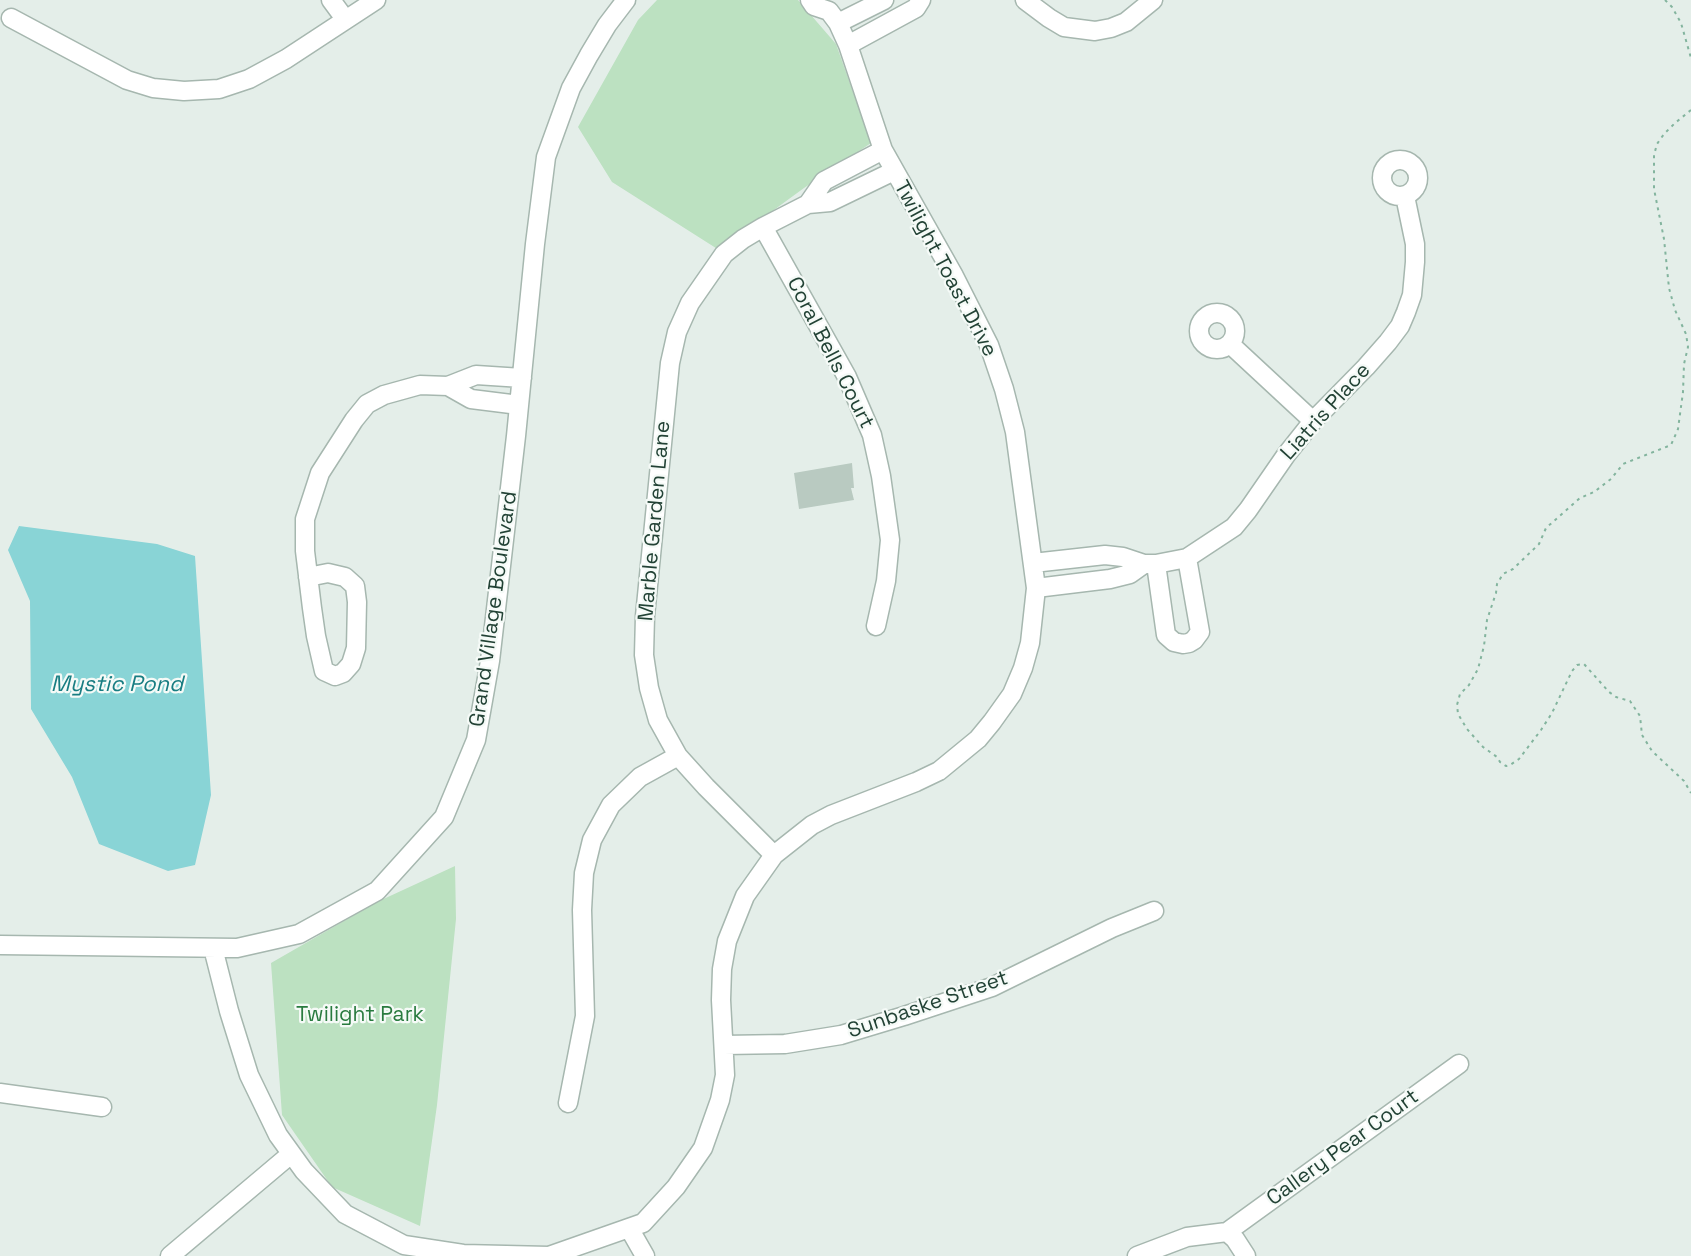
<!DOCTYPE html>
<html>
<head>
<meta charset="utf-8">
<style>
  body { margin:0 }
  canvas { display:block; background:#e4eee9 }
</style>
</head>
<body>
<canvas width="1691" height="1256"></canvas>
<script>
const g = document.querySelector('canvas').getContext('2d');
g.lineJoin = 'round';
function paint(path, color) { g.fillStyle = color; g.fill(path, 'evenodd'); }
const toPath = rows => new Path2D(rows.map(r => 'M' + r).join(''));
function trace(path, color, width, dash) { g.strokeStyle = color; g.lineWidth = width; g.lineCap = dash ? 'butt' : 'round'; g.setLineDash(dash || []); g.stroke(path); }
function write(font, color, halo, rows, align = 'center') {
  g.font = font + ' "Space Grotesk",sans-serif'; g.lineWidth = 4.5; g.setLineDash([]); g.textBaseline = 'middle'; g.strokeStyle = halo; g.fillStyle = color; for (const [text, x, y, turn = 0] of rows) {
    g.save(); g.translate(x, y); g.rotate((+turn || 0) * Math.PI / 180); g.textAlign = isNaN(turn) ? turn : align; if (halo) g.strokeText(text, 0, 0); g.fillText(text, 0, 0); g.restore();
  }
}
paint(toPath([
  [657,0,798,0,836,44,871,143,804,188,719,250,612,182,578,127,638,20],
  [455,866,456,919,437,1105,420,1226,332,1187,282,1115,271,963,377,902]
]), '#bce1c1');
paint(toPath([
  [19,526,157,544,195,556,211,795,195,865,168,871,99,844,72,777,31,709,30,601,8,550]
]), '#89d4d6');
paint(toPath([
  [852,463,854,488,851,488,854,500,799,509,794,473]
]), '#b9cac1');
const minor = toPath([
  [331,0,345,19],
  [1025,0,1049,18,1064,27,1095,31,1111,28,1126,22,1153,0],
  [11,18,127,80,153,88,184,91,219,89,249,79,286,59,376,0],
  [838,23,884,0],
  [848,45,916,8,921,0],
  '1382 178a18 18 0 1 1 36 0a18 18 0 1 1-36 0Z',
  [808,204,824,181,883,150],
  [763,227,847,377,872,435,881,476,890,540,886,581,876,626],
  '1199 331a18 18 0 1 1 36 0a18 18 0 1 1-36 0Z',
  [1230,344,1313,421],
  [448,386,471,399,519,405],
  [1033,563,1105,555,1123,557,1144,564,1156,564,1187,558,1234,527,1248,510,1286,455,1313,421,1366,367,1388,342,1400,326,1406,312,1412,295,1415,262,1415,244,1405,196],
  [1156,564,1166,635,1174,642,1183,644,1189,643,1194,640,1200,632,1187,558],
  [308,577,328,573,345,577,355,586,357,602,356,648,351,664,343,673,335,676,324,671,316,636,312,608,305,551,305,519,320,473,354,420,367,404,384,395,420,385,448,386,476,375,522,378],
  [1036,588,1110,579,1130,574,1144,564],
  [774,855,706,787,678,756,658,720,649,688,644,655,645,616,670,363,677,332,690,303,724,254,743,239,763,227,808,204,830,202,894,171],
  [0,945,237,948,299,934,377,891,444,817,476,740,490,661,516,436,535,244,546,157,571,88,589,55,607,25,626,0],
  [213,948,229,1011,249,1075,278,1135,304,1171,345,1214,404,1245,463,1254,549,1256,643,1223,676,1187,703,1148,720,1100,725,1075,721,1000,722,969,727,941,745,896,774,855,812,825,831,815,916,782,939,771,978,739,992,722,1012,694,1023,668,1030,643,1036,588,1015,432,1004,389,989,345,954,276,883,150,848,45,838,23,829,11,814,6,810,0],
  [724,1045,785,1044,841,1035,904,1016,992,987,1112,928,1154,911],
  [0,1093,102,1107],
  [568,1103,585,1016,582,910,584,873,592,840,611,805,640,777,678,756],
  [629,1228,645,1256],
  [1227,1232,1459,1064],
  [170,1256,291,1154],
  [1137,1256,1187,1237,1227,1232,1235,1239,1246,1256]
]);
trace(minor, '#a6b7af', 21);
trace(toPath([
  [1665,0,1672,7,1681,23,1691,58],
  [1691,110,1675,123,1664,134,1657,144,1654,155,1654,189,1664,239,1669,288,1675,310,1686,334,1688,347,1684,364,1683,392,1678,429,1671,445,1623,464,1611,479,1594,492,1580,498,1546,528,1539,544,1513,569,1503,574,1497,584,1496,593,1487,620,1484,646,1478,669,1469,685,1460,694,1457,705,1458,714,1467,729,1483,747,1497,757,1500,762,1506,766,1510,765,1519,759,1541,730,1552,713,1572,671,1577,665,1584,664,1609,692,1616,697,1630,701,1640,716,1642,735,1652,751,1684,781,1691,793]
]), '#83b49e', 2, [3, 4.5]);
trace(minor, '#fff', 18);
write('21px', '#224235', '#f5faf7', [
  ["Twilight Toast Drive",945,269,62],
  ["Coral Bells Court",830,353,63],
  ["Liatris Place",1326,412,-48],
  ["Marble Garden Lane",655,521,-85],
  ["Grand Village Boulevard",494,609,-82],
  ["Sunbaske Street",928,1005,-19],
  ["Callery Pear Court",1343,1148,-36]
]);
write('21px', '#297b3f', '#f5faf7', [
  ["Twilight Park",360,1015]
]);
write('italic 22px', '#187d82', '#f5faf7', [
  ["Mystic Pond",117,685]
]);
</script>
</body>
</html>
